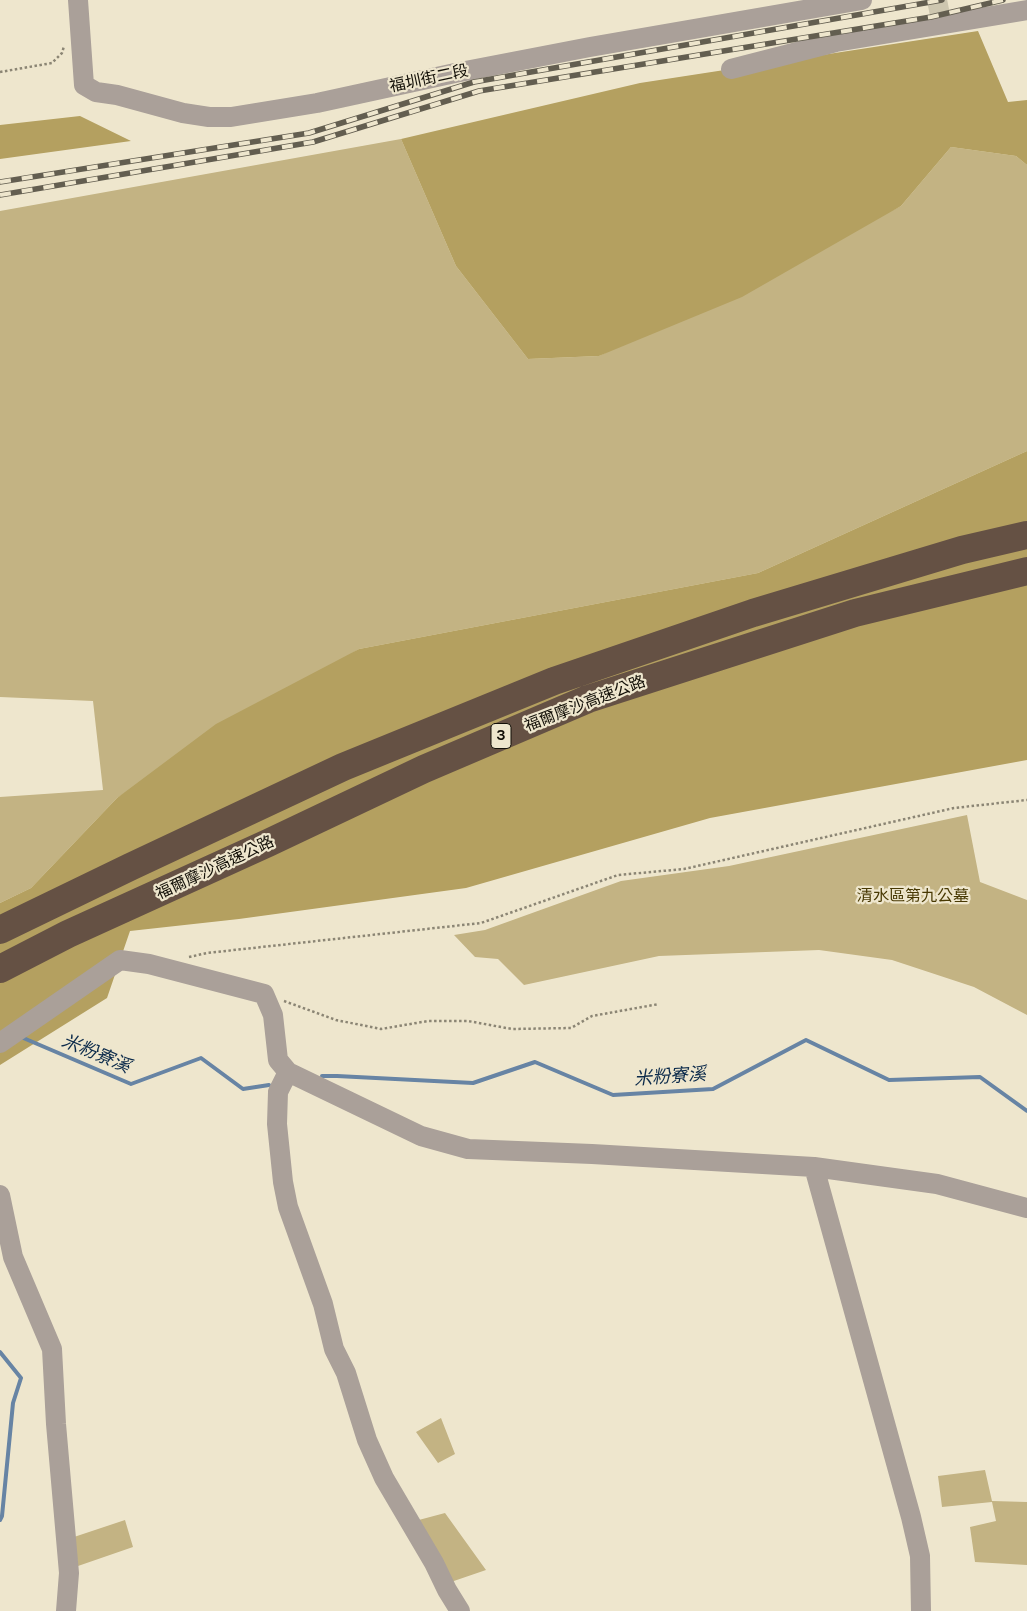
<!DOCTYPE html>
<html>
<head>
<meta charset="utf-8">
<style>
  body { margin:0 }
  canvas { display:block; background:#eee6cd }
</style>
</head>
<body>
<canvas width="1027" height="1611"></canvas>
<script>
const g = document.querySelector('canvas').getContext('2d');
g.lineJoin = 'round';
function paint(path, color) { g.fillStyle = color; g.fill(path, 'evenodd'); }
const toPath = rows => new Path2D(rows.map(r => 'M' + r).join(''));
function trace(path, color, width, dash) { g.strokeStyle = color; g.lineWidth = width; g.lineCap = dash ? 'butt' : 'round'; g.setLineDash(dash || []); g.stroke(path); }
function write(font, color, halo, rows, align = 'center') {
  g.font = font + ' Karla,"Noto Sans TC",sans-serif'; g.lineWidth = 4.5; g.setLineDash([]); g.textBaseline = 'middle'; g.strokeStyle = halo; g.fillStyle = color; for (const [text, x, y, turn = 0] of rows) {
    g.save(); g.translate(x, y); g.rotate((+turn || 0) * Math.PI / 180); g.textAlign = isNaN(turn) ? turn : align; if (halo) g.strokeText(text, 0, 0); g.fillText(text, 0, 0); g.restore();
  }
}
paint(toPath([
  [401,139,456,266,528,359,599,356,901,206,951,147,1016,156,1027,165,1027,451,758,573,359,649,117,798,31,888,0,903,0,797,103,790,93,701,0,697,0,211],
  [967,815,980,882,1027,900,1027,1015,974,987,892,960,819,950,659,956,524,985,498,959,475,957,454,935,485,930,621,881,729,866],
  [441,1418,455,1454,438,1463,416,1432],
  [985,1470,992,1501,1027,1502,1027,1565,975,1562,970,1527,996,1521,992,1502,942,1507,938,1476],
  [445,1513,486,1570,448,1583,415,1521],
  [125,1520,133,1547,78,1566,74,1537]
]), '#c3b383');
paint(toPath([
  [978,31,1008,102,1027,100,1027,165,1016,156,951,147,901,206,742,297,599,356,528,359,456,266,401,139,640,83],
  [80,116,131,141,0,159,0,125],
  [1027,451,1027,760,710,818,466,888,239,919,130,931,107,998,0,1065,0,903,31,888,117,798,216,724,359,649,758,573]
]), '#b4a060');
trace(toPath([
  [21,1037,131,1084,201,1058,243,1089,269,1085],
  [322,1076,337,1076,473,1083,535,1062,613,1095,713,1089,806,1040,889,1080,980,1077,1027,1111],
  [0,1352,21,1378,13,1403,2,1516,0,1520]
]), '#6784a4', 4);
trace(toPath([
  [937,0,942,25]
]), '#cdc6af', 20, [20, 10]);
trace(toPath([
  [0,72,52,63,62,53,64,46],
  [189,957,207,953,481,923,618,875,684,869,954,808,1027,800],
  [284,1001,336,1020,381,1029,428,1021,468,1021,512,1029,571,1028,592,1016,659,1004]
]), '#8b8574', 2.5, [2.5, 2.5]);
trace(toPath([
  [78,0,84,85,96,92,117,95,183,113,209,117,231,117,317,103,455,73,590,47,862,0],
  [731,69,836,42,1027,10],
  [0,1043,120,960,149,964,264,994,273,1015,278,1060,288,1072,421,1136,468,1149,592,1154,814,1167,937,1184,1027,1208],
  [288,1072,278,1092,277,1124,283,1182,288,1207,323,1304,334,1349,346,1373,367,1440,384,1478,434,1563,447,1590,460,1611],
  [814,1167,911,1517,920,1556,921,1611],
  [0,1195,13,1257,52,1349,56,1424,69,1573,66,1611]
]), '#aaa099', 20);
trace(toPath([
  [0,930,130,867,343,767,554,681,753,613,962,550,1027,535],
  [0,969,68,934,268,843,424,769,588,699,855,613,1027,571]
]), '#655144', 28);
const rail = toPath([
  [0,182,309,133,474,82,942,0],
  [0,195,313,142,479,91,931,17,1003,0]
]);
trace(rail, '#635e50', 5.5);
trace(rail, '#eee6cd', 4, [11]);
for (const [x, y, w] of [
  [501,736,20]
]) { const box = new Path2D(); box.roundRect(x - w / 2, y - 12.5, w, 25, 4); g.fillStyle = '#eee6cd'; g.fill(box); trace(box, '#120f07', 1); }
write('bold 15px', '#120f07', null, [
  ["3",501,736]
]);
write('16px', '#120f07', '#eee6cd', [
  ["福圳街二段",429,79,-12],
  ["福爾摩沙高速公路",585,704,-21],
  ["福爾摩沙高速公路",215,868,-25]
]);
write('16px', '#483903', '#eee6cd', [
  ["清水區第九公墓",913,896]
]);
write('italic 18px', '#0b2a4a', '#eee6cd', [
  ["米粉寮溪",96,1054,23],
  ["米粉寮溪",670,1077,-4]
]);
</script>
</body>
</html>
